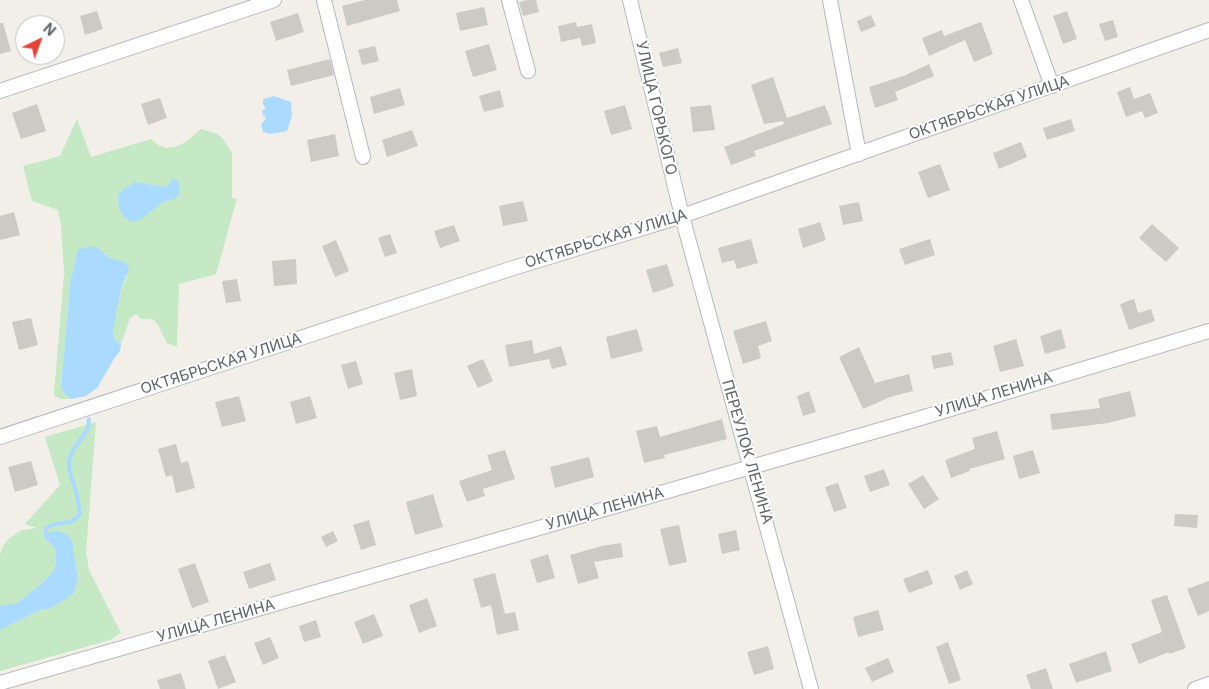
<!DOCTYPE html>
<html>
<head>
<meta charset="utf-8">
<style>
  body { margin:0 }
  #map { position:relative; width:1209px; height:689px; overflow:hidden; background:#f1efe8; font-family:Inter,sans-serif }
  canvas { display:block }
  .north { position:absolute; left:15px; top:15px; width:50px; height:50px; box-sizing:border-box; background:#fff; border:1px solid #bfc1c3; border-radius:50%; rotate:42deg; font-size:14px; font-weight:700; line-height:20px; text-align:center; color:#5f6368 }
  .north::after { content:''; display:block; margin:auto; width:18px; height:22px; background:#ea4335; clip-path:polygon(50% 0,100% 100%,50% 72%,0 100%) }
</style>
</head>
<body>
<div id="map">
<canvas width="1209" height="689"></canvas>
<div class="north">N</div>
</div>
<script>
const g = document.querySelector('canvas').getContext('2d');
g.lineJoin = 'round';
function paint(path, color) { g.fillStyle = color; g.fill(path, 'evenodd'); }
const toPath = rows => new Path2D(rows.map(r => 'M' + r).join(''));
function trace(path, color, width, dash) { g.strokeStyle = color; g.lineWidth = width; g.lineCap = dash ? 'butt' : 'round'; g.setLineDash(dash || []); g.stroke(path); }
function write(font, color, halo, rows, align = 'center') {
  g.font = font + ' Inter,sans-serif'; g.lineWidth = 4; g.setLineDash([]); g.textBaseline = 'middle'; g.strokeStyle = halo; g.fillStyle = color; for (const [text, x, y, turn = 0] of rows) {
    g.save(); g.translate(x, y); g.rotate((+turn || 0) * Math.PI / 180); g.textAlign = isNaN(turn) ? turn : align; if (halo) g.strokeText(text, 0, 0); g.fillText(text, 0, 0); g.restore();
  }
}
paint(toPath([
  [77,119,91,157,151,139,158,145,166,148,178,146,187,141,201,129,217,134,223,139,232,153,232,198,237,198,216,274,179,284,177,347,167,343,158,325,153,319,141,319,136,314,130,318,121,344,115,340,113,332,121,289,127,276,105,253,70,284,61,388,65,394,71,399,60,399,54,395,64,273,61,226,58,210,32,201,23,166,60,156],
  [170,183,170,201,163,202,132,222,124,217,119,209,126,188,132,185,147,184,165,187],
  [96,422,86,552,89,570,121,633,110,640,0,671,0,630,40,610,51,608,78,579,72,540,44,537,55,549,56,562,54,571,40,585,17,603,0,606,0,555,3,546,7,540,22,530,37,528,25,524,60,485,45,437]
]), '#c5e8c5');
paint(toPath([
  [274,96,291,102,292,116,287,131,270,134,263,132,261,125,266,118,263,115,262,111,266,108,263,104,263,99],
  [173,178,178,181,180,186,179,194,175,199,163,202,140,220,132,222,124,217,119,209,118,197,120,192,135,182,165,187,170,183],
  [88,247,96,247,110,258,125,262,129,268,121,289,113,332,115,340,121,344,120,351,114,359,97,388,86,396,71,399,65,394,61,388,70,284,78,250],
  [57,531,66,534,72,540,78,579,73,594,51,608,40,610,0,630,0,606,17,603,40,585,54,571,56,562,55,549,44,537,46,533]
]), '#aadaff');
trace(toPath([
  [46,533,46,528,56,524,71,522,80,514,77,495,69,469,69,460,73,450,88,429,89,419]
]), '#aadaff', 4);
paint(toPath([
  [365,0,397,0,400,11,347,26,342,6],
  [527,0,536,0,539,12,523,16,519,2],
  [484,7,488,25,460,31,456,13],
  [97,11,103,29,85,35,80,16],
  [1067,11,1077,39,1063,44,1053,16],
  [298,13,304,32,276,41,270,22],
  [871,15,876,26,861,32,857,21],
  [1113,20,1118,37,1105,41,1099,24],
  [576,22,577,27,592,24,596,43,582,46,580,38,561,42,558,26],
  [981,22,993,54,974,62,965,40,929,56,922,38,942,30,944,36],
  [0,23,3,23,11,51,0,54],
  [489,44,497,70,473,77,465,51],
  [375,46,379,61,362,65,358,50],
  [678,48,682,63,663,67,659,53],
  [330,59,334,75,291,86,287,70],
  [929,64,934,76,895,92,898,100,875,108,869,87,906,75],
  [773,77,787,118,825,105,832,124,754,151,756,156,731,165,724,147,784,124,783,121,764,124,751,85],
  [1130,87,1134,99,1150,93,1158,113,1145,118,1142,111,1126,117,1117,92],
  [400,88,405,105,374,114,370,97],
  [500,90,504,107,484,112,479,96],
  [160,98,167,118,148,125,141,104],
  [37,104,46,131,21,139,12,113],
  [625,105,632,129,611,135,604,111],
  [711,105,715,130,693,132,690,107],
  [1071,119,1075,131,1047,140,1043,128],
  [412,130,418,146,387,157,382,140],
  [335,134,339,156,311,162,307,140],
  [1021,142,1027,157,999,169,993,153],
  [940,164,950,190,928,198,918,172],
  [523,201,528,221,503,226,499,206],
  [859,202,863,221,843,225,839,206],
  [14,212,20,235,0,240,0,216],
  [820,222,826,240,803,248,798,229],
  [1152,224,1179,248,1166,262,1139,238],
  [454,225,460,241,440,248,434,231],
  [390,234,397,253,385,257,378,238],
  [751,239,758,263,737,269,734,260,722,263,718,248],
  [930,239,935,255,905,265,899,249],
  [336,240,349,271,335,277,322,246],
  [296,259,297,284,274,286,272,261],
  [667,264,674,286,653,293,646,270],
  [237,279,241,301,226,303,222,281],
  [1134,299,1138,313,1151,309,1155,321,1129,330,1120,304],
  [31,318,38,345,19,350,12,322],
  [766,321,772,341,758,346,761,358,743,364,733,331],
  [637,329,643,351,611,359,606,337],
  [1061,329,1066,348,1045,354,1040,336],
  [1016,339,1024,366,1000,372,993,346],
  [532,340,534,354,561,346,567,365,552,369,549,359,509,367,505,345],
  [859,347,875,383,909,374,913,391,890,397,863,409,839,357],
  [951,352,954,365,934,369,931,356],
  [483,359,493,381,478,388,467,366],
  [356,361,363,384,348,389,341,365],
  [412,369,417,396,400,400,394,373],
  [809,391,816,412,803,416,797,396],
  [1130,391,1136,416,1108,423,1052,430,1050,414,1100,408,1098,399],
  [239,396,246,421,222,427,215,402],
  [310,396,317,418,296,424,290,402],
  [722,419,727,439,664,455,665,458,644,463,636,431,657,426,660,437],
  [997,431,1005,459,969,469,970,471,951,478,945,460,975,449,972,438],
  [176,444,181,463,188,461,195,488,176,493,172,475,166,477,158,449],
  [505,450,515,479,483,489,485,496,467,502,459,481,492,470,487,455],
  [1033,450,1040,473,1019,479,1013,456],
  [589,457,594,477,555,488,550,467],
  [31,461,38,485,15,492,8,467],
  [884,469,890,485,870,492,864,476],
  [923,475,939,499,924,509,908,484],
  [838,483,847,508,834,512,825,487],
  [433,494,443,527,415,535,406,502],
  [1175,514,1198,515,1197,528,1174,526],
  [369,520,376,545,361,550,353,525],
  [679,525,687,562,669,566,660,529],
  [736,530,740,550,722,554,718,534],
  [333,531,338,541,326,547,321,537],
  [621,543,623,557,594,562,599,578,578,584,570,555,602,546],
  [548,554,555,578,537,583,530,560],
  [195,563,209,602,192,608,178,569],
  [270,563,276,580,249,589,243,572],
  [928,570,933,584,909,593,903,579],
  [967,570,973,584,960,590,954,576],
  [495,573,505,614,515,612,519,630,497,635,491,605,481,608,473,579],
  [1209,581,1209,611,1198,616,1187,589],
  [1167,595,1186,648,1169,654,1169,652,1139,664,1131,644,1162,632,1151,600],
  [427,598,437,626,419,633,409,605],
  [878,610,884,630,858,637,853,617],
  [374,614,383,636,363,644,354,622],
  [316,620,321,637,304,642,299,626],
  [270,637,279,658,263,665,254,643],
  [948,642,961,680,949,684,936,647],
  [768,646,774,669,754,675,747,652],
  [1106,651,1112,671,1076,683,1069,664],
  [225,655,236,682,218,689,208,661],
  [888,658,894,672,872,682,865,668],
  [1046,668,1053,689,1031,689,1026,675],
  [181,673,186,689,160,689,157,680]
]), '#cccac5');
const minor = toPath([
  [324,0,363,157],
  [509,0,528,71],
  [630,0,682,216,811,689],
  [830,0,859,154],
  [1021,0,1052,86],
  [0,91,274,0],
  [0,437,507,270,682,216,1209,30],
  [0,683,911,421,1209,331],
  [1195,689,1209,684]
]);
trace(minor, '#b5b8bc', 16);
trace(minor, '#fff', 14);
write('15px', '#5f6368', '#fff', [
  ["УЛИЦА ГОРЬКОГО",656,108,77],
  ["ОКТЯБРЬСКАЯ УЛИЦА",989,108,-19],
  ["ОКТЯБРЬСКАЯ УЛИЦА",606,239,-17],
  ["ОКТЯБРЬСКАЯ УЛИЦА",221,364,-18],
  ["УЛИЦА ЛЕНИНА",994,395,-17],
  ["ПЕРЕУЛОК ЛЕНИНА",747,452,74],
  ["УЛИЦА ЛЕНИНА",605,509,-16],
  ["УЛИЦА ЛЕНИНА",216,621,-16]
]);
</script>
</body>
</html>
